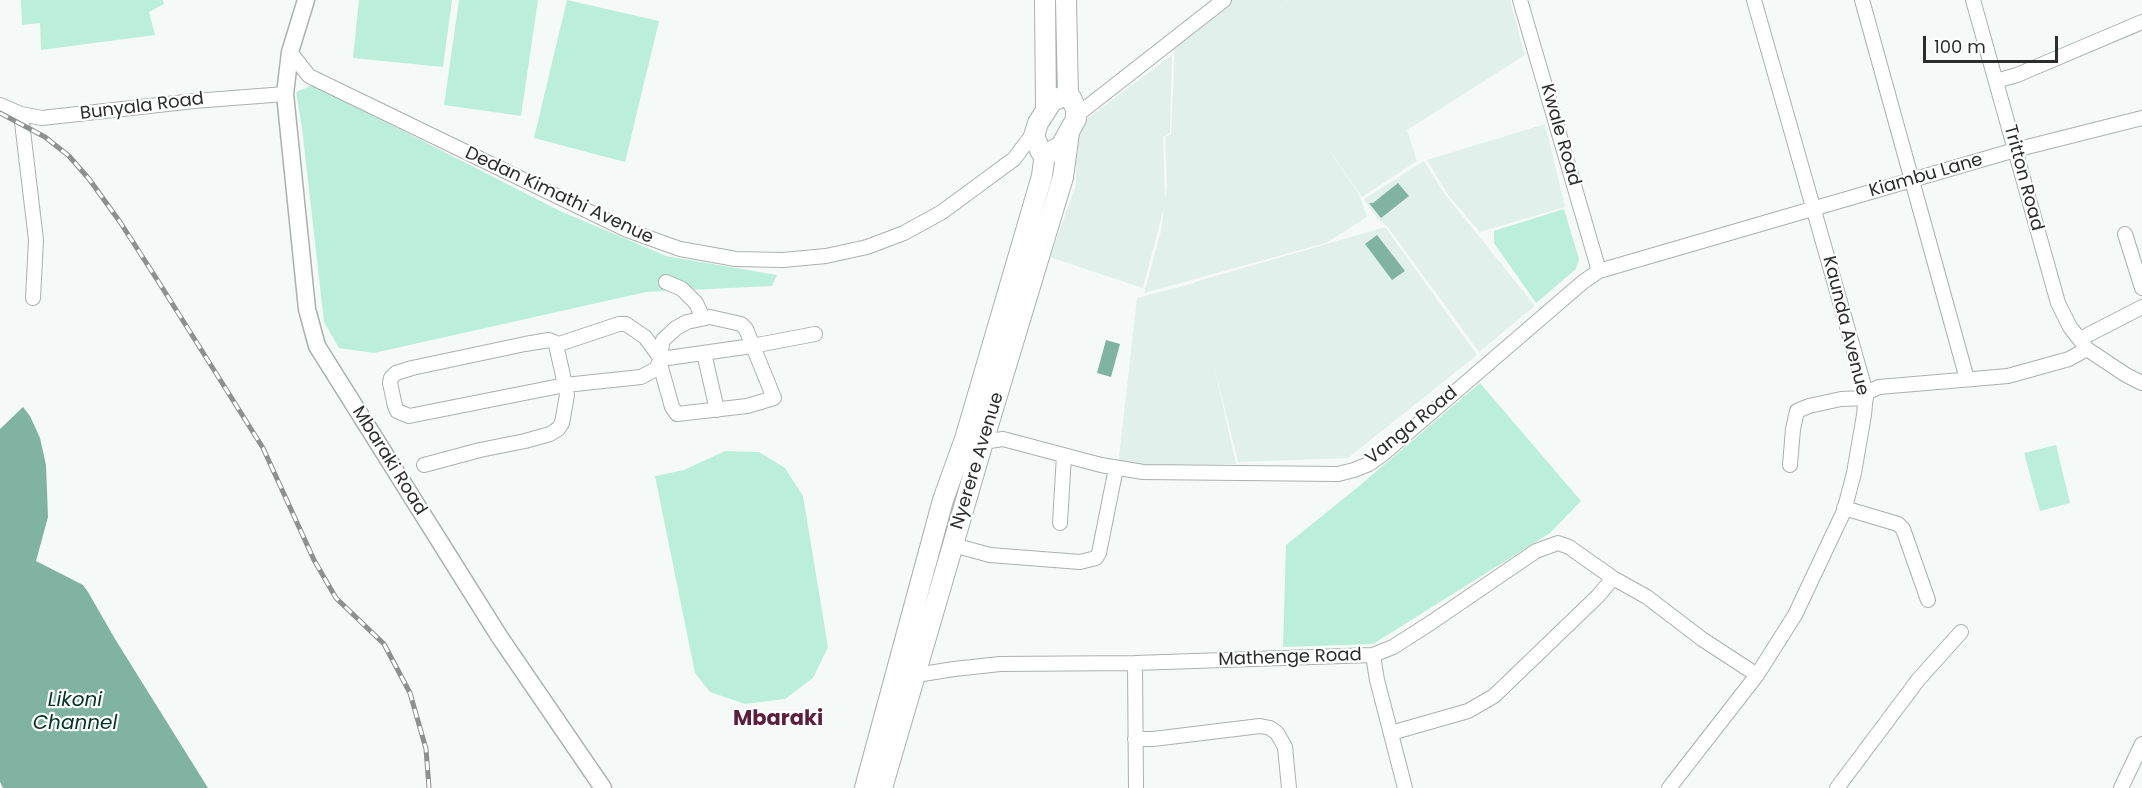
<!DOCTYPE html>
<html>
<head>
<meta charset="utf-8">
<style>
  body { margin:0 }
  #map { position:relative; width:2142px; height:788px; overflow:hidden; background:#f5faf8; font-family:Poppins,sans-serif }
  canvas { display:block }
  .scale { position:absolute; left:1923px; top:36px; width:135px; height:27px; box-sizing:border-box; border:3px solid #2b2d2c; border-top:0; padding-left:8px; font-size:18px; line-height:21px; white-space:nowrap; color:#2b2d2c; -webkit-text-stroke:4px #fff; paint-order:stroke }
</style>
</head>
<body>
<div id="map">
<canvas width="2142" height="788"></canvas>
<div class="scale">100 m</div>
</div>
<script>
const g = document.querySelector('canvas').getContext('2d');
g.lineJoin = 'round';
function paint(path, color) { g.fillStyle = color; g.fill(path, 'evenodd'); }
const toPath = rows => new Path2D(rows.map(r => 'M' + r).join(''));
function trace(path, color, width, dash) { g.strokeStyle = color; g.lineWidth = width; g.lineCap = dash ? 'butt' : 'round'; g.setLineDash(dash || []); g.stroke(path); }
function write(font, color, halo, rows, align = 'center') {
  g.font = font + ' Poppins,sans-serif'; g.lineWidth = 4.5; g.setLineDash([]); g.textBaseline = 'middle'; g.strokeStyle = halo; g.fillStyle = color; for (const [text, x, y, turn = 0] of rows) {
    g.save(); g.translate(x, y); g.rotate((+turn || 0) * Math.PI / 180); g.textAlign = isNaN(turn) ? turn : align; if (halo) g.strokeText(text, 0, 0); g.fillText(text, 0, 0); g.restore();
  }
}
paint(toPath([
  [1231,0,1287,0,1289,3,1288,0,1510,0,1525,55,1407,130,1417,161,1362,197,1317,133,1359,194,1367,217,1326,243,1144,293,1161,231,1164,207,1143,288,1050,257,1076,185,1076,130,1091,116,1172,55,1170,133,1163,137,1165,199,1167,185,1165,137,1171,134,1175,44],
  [1545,124,1565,207,1480,232,1448,195,1427,160],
  [1424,161,1444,193,1535,306,1479,352,1387,226,1377,218,1364,199],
  [1385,227,1477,355,1348,458,1238,462,1214,365,1236,464,1118,466,1137,298,1195,283,1195,282]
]), '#e2f0eb');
paint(toPath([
  [21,0,163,0,164,4,149,12,155,35,41,50,40,23,22,25],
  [359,0,452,0,443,67,353,58],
  [459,0,538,0,521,116,444,105],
  [567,0,659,21,625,162,534,138],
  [313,85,560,211,666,256,777,275,772,286,646,292,374,353,339,348,324,322,302,128,296,92],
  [1564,209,1579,259,1576,269,1536,303,1494,243,1494,231],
  [1480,383,1581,501,1550,533,1373,644,1283,647,1286,545,1358,487],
  [2056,445,2070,503,2040,511,2024,453],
  [725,451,759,452,785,468,803,496,828,647,813,678,785,699,745,704,710,692,695,673,655,476,684,470]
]), '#bceedc');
paint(toPath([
  [1398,183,1409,196,1381,218,1369,203,1373,203],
  [1377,235,1405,271,1392,280,1365,244],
  [1106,340,1120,344,1111,377,1097,373],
  [23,407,30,416,40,438,46,465,48,517,36,561,83,585,88,592,115,639,208,788,3,788,0,782,0,429]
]), '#80b3a1');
const minor = toPath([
  [1520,0,1599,271],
  [1862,0,1967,379],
  [1973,0,2058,303,2070,327,2087,349],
  [290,52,309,76,627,230,680,249,736,259,783,260,826,256,867,247,904,233,942,212,1014,159,1035,131],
  [1996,81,2017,75,2142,22],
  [0,105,21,114,42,118,194,101,285,94],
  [21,114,36,240,33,298],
  [1077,115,1224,0],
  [2125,234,2142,288],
  [666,282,682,289,696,303,703,318],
  [2080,339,2142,307],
  [704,353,717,410],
  [661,359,752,346,815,334],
  [660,364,672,407,677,414,747,406,774,398,746,329,741,324,710,317,687,322,676,328,663,340,660,355],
  [1866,393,1879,387,2008,376,2069,359,2087,349,2126,375,2142,383],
  [976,441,983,442,1003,439,1101,465,1143,472,1338,474,1354,470,1369,464,1383,454,1583,282,1599,271,2015,150,2142,118],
  [424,465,480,450,525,441,550,434,558,429,562,423,567,395,565,385,562,371,556,345,554,342,549,340,525,344,412,368,396,373,391,378,390,383,395,406,397,411,409,416,565,385,641,377,656,369,661,359,645,337,626,324,619,324,556,345],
  [1790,465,1793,429,1797,411,1809,406,1841,399,1866,398],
  [1844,508,1898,524,1903,529,1928,600],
  [1060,523,1064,455],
  [953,545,990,555,1080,562,1096,558,1099,553,1116,468],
  [1373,655,1377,680,1405,788],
  [1135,663,1136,788],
  [910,676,954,669,1000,664,1135,663,1373,655,1393,647,1432,622,1536,551,1558,543,1569,547,1613,578,1647,597,1702,639,1757,675],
  [1391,733,1468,711,1494,696,1598,596,1613,578],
  [1135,739,1153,739,1260,726,1270,728,1277,733,1285,747,1289,788],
  [1669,788,1757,675,1795,615,1844,511,1854,473,1864,415,1866,393,1754,0],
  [1837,788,1918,680,1961,632],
  [2121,788,2142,744]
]);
const major = toPath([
  [306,0,290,52,285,94,307,309,317,346,499,636,603,788]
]);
const highway = toPath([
  [1045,0,1046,108],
  [1066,0,1068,96],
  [1064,96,1071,98,1076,109,1076,119,1061,146,1049,153,1041,152,1034,136,1038,123,1052,101,1064,96],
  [865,788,943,500,965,439,1042,176,1045,153],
  [882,788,983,442,1063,177,1069,133]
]);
trace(minor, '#abb1ae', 16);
trace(major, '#abb1ae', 19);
trace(highway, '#abb1ae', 22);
trace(minor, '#fff', 14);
trace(major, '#fff', 16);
trace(highway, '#fff', 20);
const rail = toPath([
  [0,113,45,137,69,156,89,179,120,222,158,281,263,448,314,560,336,598,384,644,410,693,426,749,429,788]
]);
trace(rail, '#8c908e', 5);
trace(rail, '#fff', 3, [9]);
write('18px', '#2b2d2c', '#fff', [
  ["Bunyala Road",142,107,-7],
  ["Kwale Road",1560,135,74],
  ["Kiambu Lane",1926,176,-16],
  ["Tritton Road",2023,178,75],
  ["Dedan Kimathi Avenue",559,196,25],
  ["Kaunda Avenue",1845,326,76],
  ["Vanga Road",1412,426,-39],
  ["Mbaraki Road",389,461,58],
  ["Nyerere Avenue",978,461,-73],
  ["Mathenge Road",1290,658,-2]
]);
write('italic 20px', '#043427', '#fff', [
  ["Likoni",75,701],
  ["Channel",75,724]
]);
write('bold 21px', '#5c1d3e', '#fff', [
  ["Mbaraki",778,720]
]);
</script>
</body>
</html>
